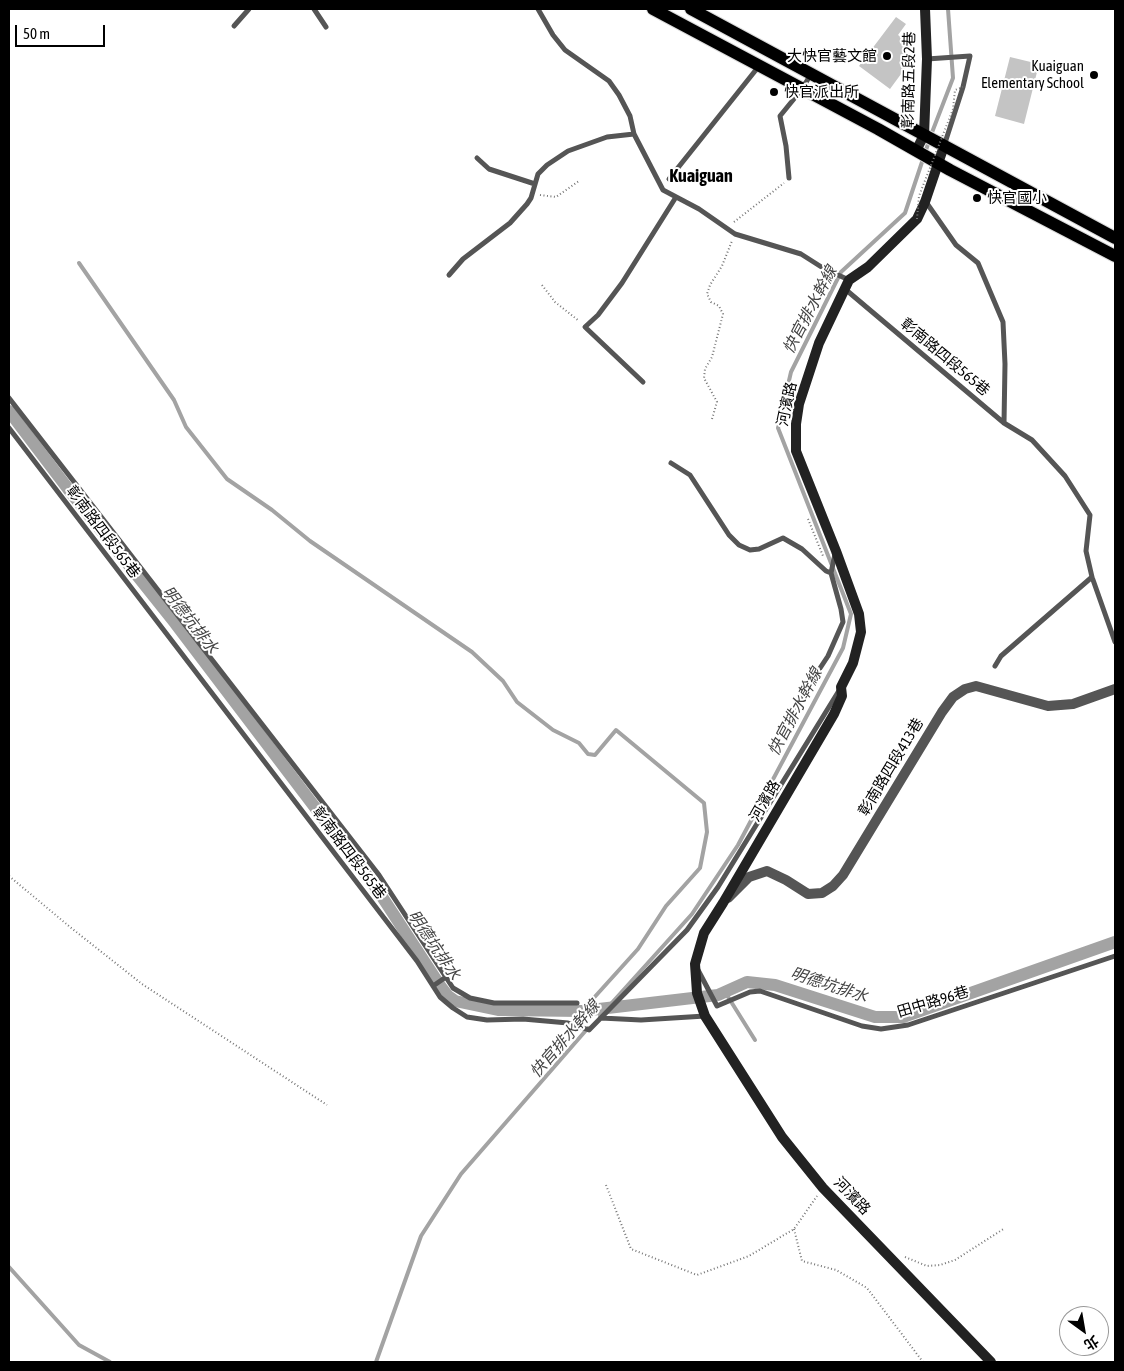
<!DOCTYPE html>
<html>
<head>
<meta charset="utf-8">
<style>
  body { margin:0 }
  #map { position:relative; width:1124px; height:1371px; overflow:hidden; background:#fff; font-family:"Asap Condensed","Noto Sans TC",sans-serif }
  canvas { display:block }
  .frame { position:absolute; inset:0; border:10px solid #000; pointer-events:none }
  .north { position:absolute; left:1059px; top:1306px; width:50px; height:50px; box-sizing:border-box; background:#fff; border:1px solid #999; border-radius:50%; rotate:148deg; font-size:14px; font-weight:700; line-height:20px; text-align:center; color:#000 }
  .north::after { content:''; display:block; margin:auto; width:18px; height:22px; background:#000; clip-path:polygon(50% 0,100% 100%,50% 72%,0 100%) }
  .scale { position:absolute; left:15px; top:25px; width:90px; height:22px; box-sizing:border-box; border:2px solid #000; border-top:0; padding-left:6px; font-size:15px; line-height:18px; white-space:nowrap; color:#000; -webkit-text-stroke:4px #fff; paint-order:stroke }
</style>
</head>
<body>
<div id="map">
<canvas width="1124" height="1371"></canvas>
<div class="frame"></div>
<div class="north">北</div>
<div class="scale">50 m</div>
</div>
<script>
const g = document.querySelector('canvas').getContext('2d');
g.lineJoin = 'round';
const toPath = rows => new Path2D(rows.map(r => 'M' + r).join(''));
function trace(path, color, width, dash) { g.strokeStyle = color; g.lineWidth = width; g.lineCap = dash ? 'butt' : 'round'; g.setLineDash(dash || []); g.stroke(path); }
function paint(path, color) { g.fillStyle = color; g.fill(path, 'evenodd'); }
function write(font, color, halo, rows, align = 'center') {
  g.font = font + ' "Asap Condensed","Noto Sans TC",sans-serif'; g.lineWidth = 4; g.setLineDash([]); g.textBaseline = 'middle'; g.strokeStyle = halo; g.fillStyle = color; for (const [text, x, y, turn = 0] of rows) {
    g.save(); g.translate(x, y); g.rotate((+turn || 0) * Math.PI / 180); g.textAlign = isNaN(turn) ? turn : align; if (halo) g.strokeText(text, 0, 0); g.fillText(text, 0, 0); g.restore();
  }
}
trace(toPath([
  [931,135,953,78,948,9],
  [79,263,174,400,186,427,227,479,272,510,310,541,472,652,503,681,517,702,553,730,579,743,588,754,595,755,616,730,704,803,707,832,700,868,666,906,638,949,582,1011],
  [725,992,755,1040],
  [600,1016,692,914,738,845,843,648,851,614,778,428,791,372,841,272,905,213,929,141],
  [9,1267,79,1345,110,1362],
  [376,1362,421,1236,461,1174,588,1028]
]), '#a3a3a3', 4);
trace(toPath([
  [9,411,72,494,175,623,377,889,441,987,448,996,455,1001,498,1010,582,1011,718,995,747,982,775,985,875,1017,903,1017,1115,942]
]), '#a3a3a3', 12);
paint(toPath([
  [896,17,906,24,898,35,909,43,902,52,912,59,890,89,859,66],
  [1010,57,1039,64,1024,124,995,116]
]), '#c4c4c4');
const primary = toPath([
  [653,9,878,129,950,170,1115,256],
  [691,9,1115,238]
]);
trace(primary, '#dbdbdb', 14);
trace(toPath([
  [540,195,556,197,579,181],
  [734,222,784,183],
  [542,285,555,302,579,321],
  [712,419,717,402,704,378,705,369,712,357,723,314,719,306,711,302,707,294,710,285,722,266,732,241],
  [808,519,823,556],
  [9,876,70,927,142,984,327,1105],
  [606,1185,631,1249,697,1275,749,1256,794,1229,817,1196],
  [794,1229,802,1261,836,1270,867,1288,923,1362],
  [905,1257,927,1266,940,1265,955,1260,1005,1228]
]), '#777', 2, [1, 2.5]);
trace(toPath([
  [314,9,326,27],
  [538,9,553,35,565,50,609,81,619,95,630,116,634,134,663,190,699,209,735,234,801,254,823,268,849,280],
  [234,26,249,9],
  [927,59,970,56,963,87,944,146],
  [477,158,489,169,535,184],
  [789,178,786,146,780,116,802,89,811,74],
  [669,179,759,66],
  [926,202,956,245,978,263,1003,322,1005,364,1004,423],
  [449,275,463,259,510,223,527,204,531,198,538,174,547,165,568,151,607,137,634,134],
  [845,289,1004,423,1032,440,1065,476,1090,515,1086,551,1092,577,1115,642],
  [643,382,585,327,598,315,622,283,676,197],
  [9,398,379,875,453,988,470,998,494,1003,577,1003],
  [9,428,417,961,440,997,453,1008,467,1017,487,1020,523,1019,568,1023,589,1030,687,930,718,887,840,689],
  [671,463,690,475,729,535,739,545,750,550,759,549,783,538,802,549,826,571,831,573,835,554],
  [995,666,1001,656,1092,577],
  [784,723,828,656,843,622,841,609,831,573],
  [698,970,717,1006,750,992,760,991,862,1026,881,1029,908,1025,1115,956],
  [433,986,446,977],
  [601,1018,641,1020,705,1016]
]), '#555', 5);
trace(toPath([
  [728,898,749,877,767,871,786,880,808,894,822,893,833,886,843,875,942,712,953,697,965,689,976,686,1048,706,1073,704,1115,689]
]), '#555', 10);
trace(toPath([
  [944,146,925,202,917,219,868,267,849,280,819,343,799,404,796,424,796,451,836,551,859,614,861,632,853,663,841,687,842,696,834,714,723,903,704,933,695,964,697,993,705,1016,782,1137,823,1188,991,1362],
  [916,151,924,135,927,59,925,9]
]), '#222', 10);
trace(primary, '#000', 12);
trace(toPath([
  [917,219,919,196,953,109,955,90,963,87]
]), '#777', 2, [1, 2.5]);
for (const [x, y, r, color] of [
  [887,56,5,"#000"],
  [1094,75,5,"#000"],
  [774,92,5,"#000"],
  [977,198,5,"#000"]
]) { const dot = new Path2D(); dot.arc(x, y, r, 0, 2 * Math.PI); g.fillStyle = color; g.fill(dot); trace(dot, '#fff', 2); }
write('15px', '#000', '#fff', [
  ["大快官藝文館",877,56],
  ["Kuaiguan",1084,66],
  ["Elementary School",1084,83],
  ["快官派出所",784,92,"left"],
  ["快官國小",987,198,"left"]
], 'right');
write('15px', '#000', '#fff', [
  ["彰南路五段2巷",909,80,-89],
  ["彰南路四段565巷",945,357,40],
  ["河濱路",787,404,-78],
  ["彰南路四段565巷",103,532,53],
  ["彰南路四段413巷",891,767,-59],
  ["河濱路",765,801,-60],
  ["彰南路四段565巷",349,853,53],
  ["田中路96巷",933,1002,-17],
  ["河濱路",852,1196,46]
]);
write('italic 16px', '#444', '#fff', [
  ["快官排水幹線",810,310,-62],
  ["明德坑排水",190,620,52],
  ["快官排水幹線",795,712,-62],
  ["明德坑排水",434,945,56],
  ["明德坑排水",829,985,18],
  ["快官排水幹線",565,1039,-49]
]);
write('bold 18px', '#000', '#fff', [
  ["Kuaiguan",701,176]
]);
</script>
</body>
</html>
